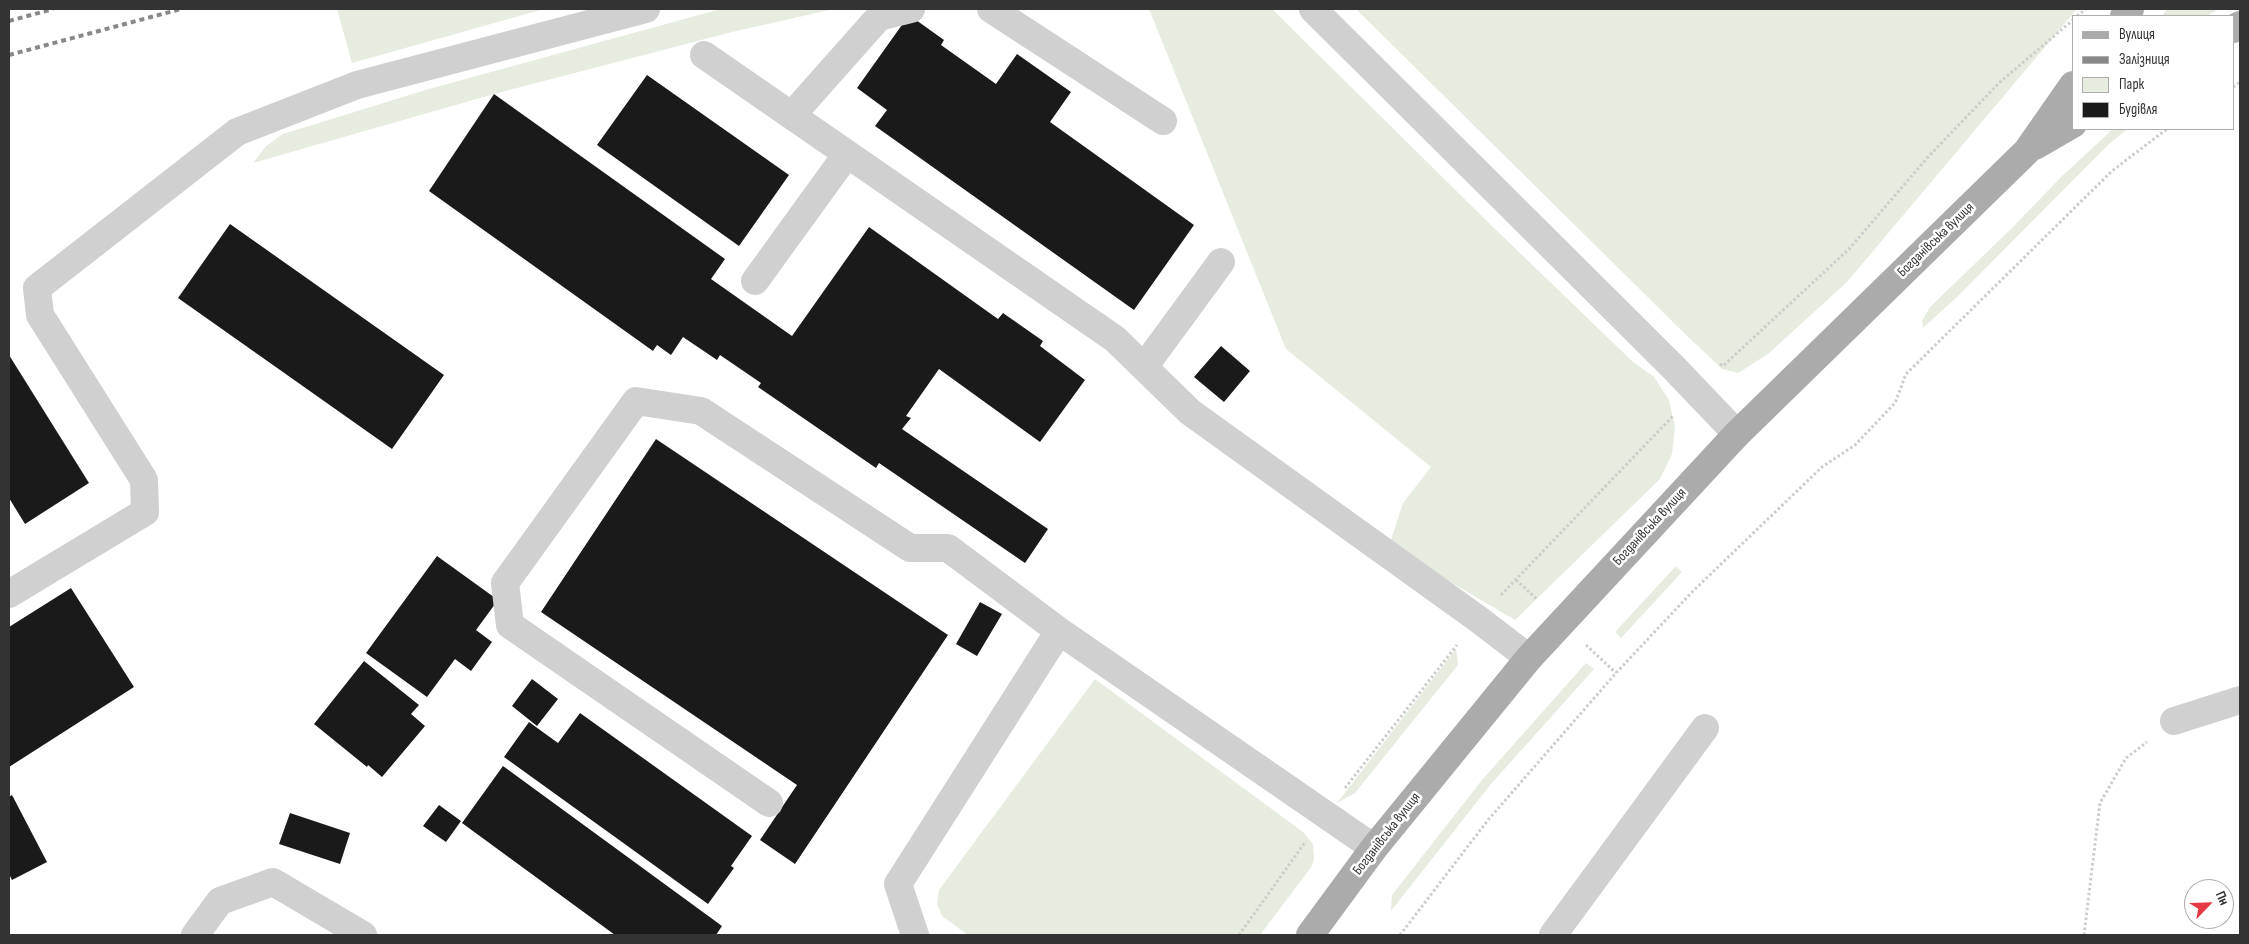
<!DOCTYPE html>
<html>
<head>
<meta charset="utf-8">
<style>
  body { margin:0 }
  #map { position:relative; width:2249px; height:944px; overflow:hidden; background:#fff; font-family:"Sofia Sans Condensed",sans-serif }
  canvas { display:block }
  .frame { position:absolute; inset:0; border:10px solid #333; pointer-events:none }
  .legend { position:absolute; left:2072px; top:15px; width:162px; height:115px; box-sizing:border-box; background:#fff; border:1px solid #adadad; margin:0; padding:6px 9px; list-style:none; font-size:15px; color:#333 }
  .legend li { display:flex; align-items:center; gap:10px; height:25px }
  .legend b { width:25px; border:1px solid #adadad }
  .north { position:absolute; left:2184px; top:879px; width:50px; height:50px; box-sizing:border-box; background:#fff; border:1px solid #adadad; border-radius:50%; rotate:66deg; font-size:14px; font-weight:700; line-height:20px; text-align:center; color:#333 }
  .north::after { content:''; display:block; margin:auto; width:18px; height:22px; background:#e63946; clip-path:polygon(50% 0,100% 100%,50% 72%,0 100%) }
</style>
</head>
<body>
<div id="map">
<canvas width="2249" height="944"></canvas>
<div class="frame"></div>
<ul class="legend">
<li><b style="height:6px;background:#ababab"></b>Вулиця</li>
<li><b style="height:6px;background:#888"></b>Залізниця</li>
<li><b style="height:14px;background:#e6ecdf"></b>Парк</li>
<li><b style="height:14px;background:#1a1a1a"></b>Будівля</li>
</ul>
<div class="north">Пн</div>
</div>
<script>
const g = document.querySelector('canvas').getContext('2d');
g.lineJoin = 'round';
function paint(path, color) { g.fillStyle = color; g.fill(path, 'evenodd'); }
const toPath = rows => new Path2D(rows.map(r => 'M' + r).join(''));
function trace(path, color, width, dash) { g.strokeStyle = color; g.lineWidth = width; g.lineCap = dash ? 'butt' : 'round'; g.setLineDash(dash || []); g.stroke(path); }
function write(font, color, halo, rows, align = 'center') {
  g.font = font + ' "Sofia Sans Condensed",sans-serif'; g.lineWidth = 5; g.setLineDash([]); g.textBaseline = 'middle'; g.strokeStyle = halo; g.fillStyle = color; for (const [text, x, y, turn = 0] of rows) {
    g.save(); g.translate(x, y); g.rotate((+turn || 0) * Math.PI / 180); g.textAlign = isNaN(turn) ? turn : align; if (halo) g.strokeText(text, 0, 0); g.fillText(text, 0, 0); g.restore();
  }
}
paint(toPath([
  [337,9,544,9,352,63],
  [721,9,834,9,732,32,494,94,253,163,266,146,283,134,429,89],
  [1149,9,1272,9,1494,228,1632,361,1654,377,1669,400,1675,427,1672,454,1660,479,1515,620,1389,546,1403,503,1431,467,1286,349],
  [1356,9,2077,9,1847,282,1768,354,1738,373,1722,369,1682,331],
  [2167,9,2213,9,2216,11,2206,16,2162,16],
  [2113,129,2127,129,2108,145,1958,296,1923,328,1922,321,1930,307,2013,227,2061,177],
  [1676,566,1682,572,1621,638,1615,632],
  [1456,649,1458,665,1355,793,1337,803],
  [1586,663,1594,669,1491,784,1391,911,1392,895,1482,780],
  [1095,679,1303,832,1313,844,1314,859,1312,866,1260,935,968,935,942,916,937,904,939,890]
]), '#e6ecdf');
paint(toPath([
  [909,15,944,40,941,45,996,84,1017,54,1071,92,1050,122,1194,225,1134,310,875,126,887,110,857,88],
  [647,75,789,175,739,246,597,145],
  [494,94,725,259,711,279,792,336,869,227,998,319,1003,313,1043,341,1040,346,1085,380,1040,442,939,369,906,416,911,418,902,429,1048,529,1025,563,879,463,876,468,758,387,761,383,720,355,717,360,683,337,671,355,657,345,653,351,429,191],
  [230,224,444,375,392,449,178,298],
  [1221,346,1250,371,1224,402,1194,377],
  [9,355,89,483,25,524,9,498],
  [656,439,948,635,795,864,760,840,797,785,541,612],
  [437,556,498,600,476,630,492,642,471,671,455,659,427,697,366,653],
  [71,588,134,687,9,767,9,627],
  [980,602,1002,614,977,656,956,644],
  [364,661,419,705,411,714,425,726,382,777,368,765,367,767,314,724],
  [532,679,558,699,537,726,512,706],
  [580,713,752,836,731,866,734,868,708,904,504,757,529,722,558,743],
  [503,766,722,926,716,935,615,935,462,823],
  [12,795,47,862,12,880,9,874,9,797],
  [439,805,461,821,446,842,423,826],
  [290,813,350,833,340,864,279,844]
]), '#1a1a1a');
trace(toPath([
  [2077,16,2086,9],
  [2233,87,2240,82],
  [1720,364,1723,366,1849,249,1928,157,2000,82,2073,20],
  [1516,580,1538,600],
  [1501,595,1673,416],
  [1586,645,1616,673],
  [1345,788,1457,645],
  [1239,935,1306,841],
  [1400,935,1488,820,1616,673,1692,592,1822,467,1855,445,1895,403,1906,374,2112,171,2167,129],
  [2084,935,2100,803,2126,758,2147,742]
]), '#cdcdcd', 3, [2.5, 2.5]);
trace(toPath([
  [991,9,1163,121],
  [1313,9,1674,368,1737,434],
  [704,55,1115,339,1190,412,1478,619,1529,658],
  [792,115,879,17,911,9],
  [755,281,847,154],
  [1144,367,1221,262],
  [9,594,145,512,144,480,40,315,37,288,237,132,357,85,646,9],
  [2174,721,2240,700],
  [769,803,510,625,505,583,636,401,701,411,910,548,948,548,1059,631,1374,848],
  [195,935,220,901,273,882,363,935],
  [915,935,898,884,1059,631],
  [1553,935,1705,728]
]), '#d0d0d0', 28);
trace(toPath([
  [2124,16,2130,9],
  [2233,29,2240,25],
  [2035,146,2073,124],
  [1310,935,1374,848,1529,658,1737,434,2027,151,2073,85]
]), '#ababab', 28);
trace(toPath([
  [9,21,53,9],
  [9,55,181,9]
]), '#888', 4, [5, 4]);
write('14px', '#333', '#fff', [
  ["Богданівська вулиця",1936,240,-44],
  ["Богданівська вулиця",1650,527,-47],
  ["Богданівська вулиця",1387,834,-52]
]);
</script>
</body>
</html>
